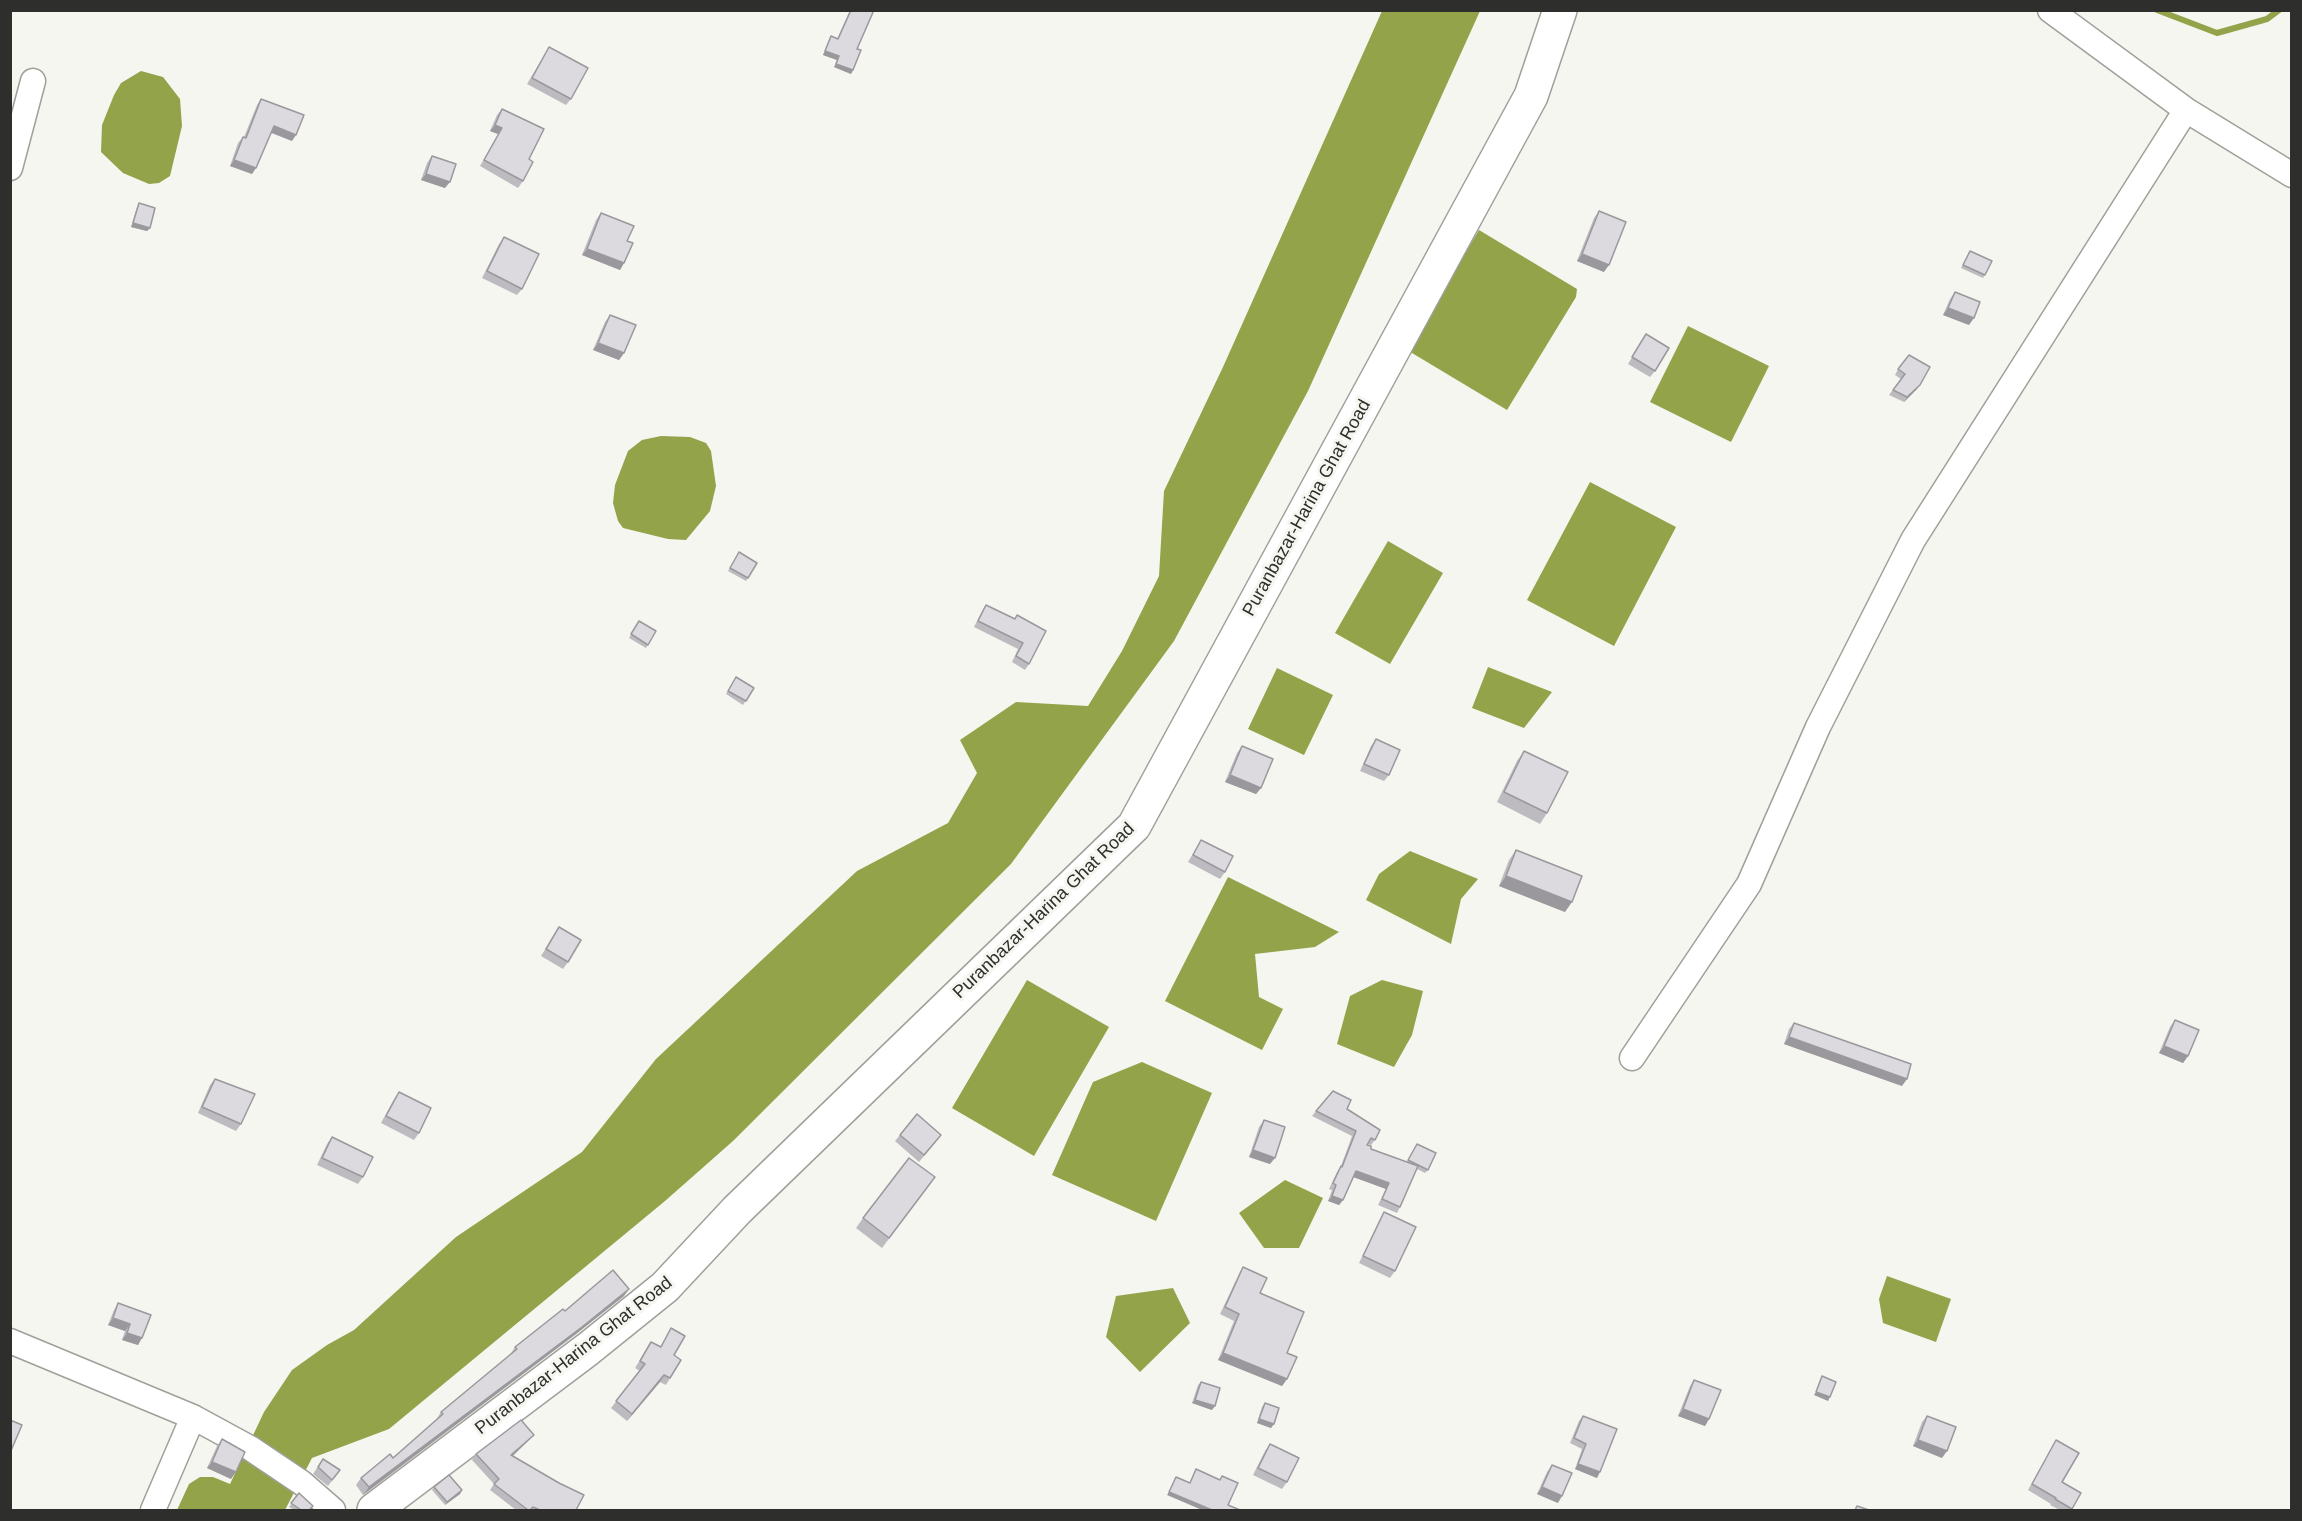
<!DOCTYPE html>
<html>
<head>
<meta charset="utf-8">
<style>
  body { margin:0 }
  #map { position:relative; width:2302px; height:1521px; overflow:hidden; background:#f4f6ef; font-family:Helvetica,sans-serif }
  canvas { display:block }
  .frame { position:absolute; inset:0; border:12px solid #2e2e2c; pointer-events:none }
</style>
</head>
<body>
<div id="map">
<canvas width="2302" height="1521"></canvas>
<div class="frame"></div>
</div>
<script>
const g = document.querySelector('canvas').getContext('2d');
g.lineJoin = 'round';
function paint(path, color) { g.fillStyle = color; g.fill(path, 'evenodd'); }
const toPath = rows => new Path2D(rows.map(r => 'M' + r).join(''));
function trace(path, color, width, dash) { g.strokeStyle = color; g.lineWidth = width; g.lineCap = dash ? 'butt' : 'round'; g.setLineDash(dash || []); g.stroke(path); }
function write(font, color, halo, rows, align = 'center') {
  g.font = font + ' Helvetica,sans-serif'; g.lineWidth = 6; g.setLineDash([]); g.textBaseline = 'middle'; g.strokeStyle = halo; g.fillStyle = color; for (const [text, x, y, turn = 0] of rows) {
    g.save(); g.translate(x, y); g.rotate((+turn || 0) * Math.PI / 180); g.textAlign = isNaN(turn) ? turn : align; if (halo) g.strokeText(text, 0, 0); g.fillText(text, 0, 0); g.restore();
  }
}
paint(toPath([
  [1382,11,1480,11,1308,391,1174,641,1011,864,733,1141,665,1201,389,1429,312,1458,285,1510,177,1510,189,1484,200,1477,213,1477,230,1484,264,1412,292,1370,327,1345,354,1330,456,1237,582,1152,656,1059,857,871,948,823,977,773,960,740,1016,702,1088,706,1122,651,1159,576,1164,491,1223,367],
  [141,71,163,77,180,99,182,126,170,176,159,183,149,184,123,173,101,152,102,125,114,95,121,83],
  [1479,230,1577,289,1576,297,1507,410,1407,350],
  [1688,326,1769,366,1731,442,1650,402],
  [661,436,690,437,706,443,711,451,716,486,710,511,686,540,668,539,623,528,618,521,613,503,615,485,628,451,642,440],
  [1590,482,1676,527,1614,646,1527,600],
  [1388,541,1443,573,1390,664,1335,633],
  [1488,667,1552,692,1524,728,1472,708],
  [1277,668,1333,695,1304,755,1248,729],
  [1410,851,1478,879,1461,899,1451,944,1366,900,1379,874],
  [1228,877,1339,932,1315,947,1255,954,1259,997,1283,1009,1262,1050,1165,1001],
  [1027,980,1109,1027,1034,1156,952,1108],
  [1382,980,1423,991,1412,1035,1394,1067,1337,1044,1350,996],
  [1142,1062,1212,1093,1156,1221,1052,1175,1093,1082],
  [1285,1180,1323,1198,1299,1248,1264,1248,1239,1213],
  [1887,1276,1951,1299,1936,1342,1883,1323,1879,1299],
  [1173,1288,1190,1323,1140,1372,1106,1337,1116,1296]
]), '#93a34a');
trace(toPath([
  [2157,10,2217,33,2267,19,2279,10]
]), '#93a34a', 6);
const minor = toPath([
  [2050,10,2186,110,2292,175],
  [10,168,33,81],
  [1632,1058,1749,884,1818,727,1913,540,2186,110],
  [10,1341,193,1417,250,1448,302,1483,333,1510],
  [153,1510,193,1417]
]);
const secondary = toPath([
  [374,1510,588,1349,665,1287,737,1210,1134,826,1531,96,1560,10]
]);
trace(minor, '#9ea099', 27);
trace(secondary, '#9ea099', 36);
trace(minor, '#fff', 24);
trace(secondary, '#fff', 33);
paint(toPath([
  [850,10,874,10,857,49,853,70,851,74,834,67,837,60,823,55,829,40,831,36,837,39],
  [549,47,571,99,566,105,527,84],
  [261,99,292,141,271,133,252,174,230,166,238,143,243,137,244,137,257,105],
  [502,109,523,181,518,188,480,166,498,134,490,131,497,115],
  [432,156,445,188,421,180,427,163],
  [139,203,150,228,147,231,131,227,137,207],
  [1599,211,1604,272,1577,261,1594,218],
  [601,213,627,241,624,263,620,270,582,255,596,220],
  [504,237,522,289,517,295,482,278,499,244],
  [1970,251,1985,275,1983,278,1961,268],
  [1955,292,1969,325,1943,315,1950,299],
  [610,315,624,353,619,360,593,350,605,322],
  [1646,334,1655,371,1650,377,1628,364],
  [1898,369,1920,385,1916,390,1904,402,1889,395,1901,379,1895,375],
  [739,552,757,563,746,581,728,571],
  [986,605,1014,619,1029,664,1025,670,1012,662,1018,649,974,627,982,611],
  [639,621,656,631,646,648,629,638],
  [736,677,754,688,743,705,726,694],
  [1376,739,1389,775,1384,781,1360,771,1371,746],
  [1242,746,1261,788,1256,794,1225,782,1237,753],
  [1524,751,1547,813,1540,824,1497,802,1517,761],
  [1201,840,1225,872,1220,879,1188,862],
  [1516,850,1565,912,1499,886,1509,860],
  [559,927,568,962,563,969,541,956],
  [2175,1020,2188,1056,2183,1063,2159,1053,2170,1027],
  [1794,1023,1902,1086,1784,1044,1789,1029],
  [215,1079,241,1124,236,1131,198,1113,210,1085],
  [399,1092,419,1133,414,1140,381,1123,394,1099],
  [1347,1109,1375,1140,1371,1145,1368,1144,1367,1145,1371,1149,1407,1162,1417,1144,1428,1170,1425,1173,1417,1169,1400,1207,1397,1213,1378,1205,1386,1189,1354,1177,1343,1200,1339,1205,1328,1201,1332,1190,1329,1189,1337,1172,1341,1166,1352,1136,1312,1116,1316,1111],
  [1264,1120,1270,1164,1249,1157,1259,1127],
  [900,1135,936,1142,919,1162,895,1141],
  [332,1137,363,1177,358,1184,317,1165,327,1144],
  [928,1187,882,1248,856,1228,863,1218],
  [1384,1212,1395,1271,1390,1278,1359,1263,1380,1219],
  [1243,1267,1260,1293,1287,1353,1287,1379,1282,1386,1218,1360,1234,1321,1220,1314,1239,1274],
  [624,1296,576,1334,363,1495,356,1485,361,1478,393,1458,436,1420,441,1412,510,1355,515,1347,565,1311],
  [118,1303,151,1315,138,1345,122,1340,125,1331,108,1325,114,1310],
  [671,1328,674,1355,670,1378,666,1385,660,1382,627,1421,611,1408,640,1371,635,1368,651,1342,660,1347],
  [1694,1380,1709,1419,1705,1426,1678,1416,1690,1386],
  [1201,1382,1212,1410,1192,1403,1198,1385],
  [1265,1403,1274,1424,1271,1428,1257,1423,1262,1407],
  [1583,1416,1597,1478,1575,1469,1582,1449,1570,1443,1579,1421],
  [1927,1416,1942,1458,1913,1446,1922,1422],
  [222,1439,231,1479,207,1468,217,1446],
  [529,1440,513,1456,576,1510,516,1510,490,1490,494,1484,472,1460,476,1454],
  [2056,1440,2062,1482,2081,1493,2071,1510,2060,1510,2050,1505,2051,1504,2028,1490],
  [1270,1444,1287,1482,1282,1489,1253,1475,1265,1451],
  [323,1459,340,1470,328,1486,313,1474],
  [1552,1465,1558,1503,1537,1494,1547,1472],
  [434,1487,462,1490,460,1494,445,1505,432,1490],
  [299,1493,309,1510,294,1510,289,1507]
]), '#bdbbc0');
paint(toPath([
  [825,51,839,56,837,60,823,55],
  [836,64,853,70,851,74,834,67],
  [495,125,502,128,498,134,490,131],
  [274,126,296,135,292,141,270,132],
  [234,160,256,168,252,174,230,166],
  [426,174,450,182,445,188,421,180],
  [133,223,150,228,147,231,131,227],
  [587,249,624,263,620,270,582,255],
  [1582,254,1609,265,1604,272,1577,261],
  [1948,308,1974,318,1969,325,1943,315],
  [598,343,624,353,619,360,593,350],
  [1920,385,1916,390,1904,402,1907,397],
  [1230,775,1261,788,1256,794,1225,782],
  [1506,876,1572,902,1565,912,1499,886],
  [1789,1037,1907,1079,1902,1086,1784,1044],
  [2164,1046,2188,1056,2183,1063,2159,1053],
  [1253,1150,1275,1158,1270,1164,1249,1157],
  [1356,1171,1389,1183,1386,1189,1353,1177],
  [1332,1196,1343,1200,1339,1205,1328,1201],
  [629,1289,624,1296,576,1334,363,1495,369,1487],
  [113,1318,130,1324,125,1331,108,1325],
  [127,1333,142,1338,138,1345,122,1340],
  [1223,1353,1287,1379,1282,1386,1218,1360],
  [664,1375,660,1382,627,1421,632,1414],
  [1816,1392,1830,1397,1828,1401,1814,1395],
  [1195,1400,1215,1406,1212,1410,1192,1403],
  [1683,1409,1709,1419,1705,1426,1678,1416],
  [1259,1419,1274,1424,1271,1428,1257,1423],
  [534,1435,529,1440,507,1461,511,1455],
  [1918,1440,1947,1451,1942,1458,1913,1446],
  [212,1462,236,1472,231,1479,207,1468],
  [1578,1464,1600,1472,1597,1478,1575,1469],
  [1542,1487,1562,1496,1558,1503,1537,1494],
  [462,1490,460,1494,445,1505,447,1502],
  [1169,1492,1212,1510,1202,1510,1167,1495]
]), '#9a989c');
const building = toPath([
  [851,10,874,10,857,49,861,50,853,70,836,64,839,56,825,51,831,36,838,39,851,10],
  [549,47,588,68,571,99,532,78,549,47],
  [261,99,304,115,296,135,274,126,256,168,234,160,243,137,246,138,261,99],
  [502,109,544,129,529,159,533,162,523,181,484,160,502,128,495,125,502,109],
  [432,156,456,164,450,182,426,174,432,156],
  [139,203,155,208,150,228,133,223,139,203],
  [1599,211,1626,222,1609,265,1582,254,1599,211],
  [601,213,634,226,627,241,633,243,624,263,587,249,601,213],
  [504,237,539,254,522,289,487,271,504,237],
  [1970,251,1992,261,1985,275,1963,265,1970,251],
  [1955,292,1980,302,1974,318,1948,308,1955,292],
  [610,315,636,325,624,353,598,343,610,315],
  [1646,334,1669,348,1655,371,1632,357,1646,334],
  [1909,355,1930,367,1920,385,1907,397,1893,390,1905,374,1898,369,1909,355],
  [739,552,757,563,748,578,730,568,739,552],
  [986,605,1015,619,1017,615,1046,631,1029,664,1016,656,1023,643,978,621,986,605],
  [639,621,656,631,648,645,631,634,639,621],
  [736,677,754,688,746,701,728,691,736,677],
  [1376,739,1400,750,1389,775,1364,764,1376,739],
  [1242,746,1273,759,1261,788,1230,775,1242,746],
  [1524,751,1568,772,1547,813,1504,792,1524,751],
  [1201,840,1233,856,1225,872,1193,855,1201,840],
  [1516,850,1582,876,1572,902,1506,876,1516,850],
  [559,927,581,940,568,962,546,949,559,927],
  [2175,1020,2199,1030,2188,1056,2164,1046,2175,1020],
  [1794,1023,1911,1064,1907,1079,1789,1037,1794,1023],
  [215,1079,255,1094,241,1124,202,1107,215,1079],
  [1333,1091,1351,1100,1347,1109,1380,1130,1375,1140,1371,1138,1367,1145,1371,1146,1371,1149,1418,1166,1400,1207,1382,1199,1389,1183,1356,1171,1343,1200,1332,1196,1336,1185,1333,1183,1341,1166,1342,1167,1356,1131,1316,1111,1333,1091],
  [399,1092,431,1108,419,1133,386,1116,399,1092],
  [917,1114,941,1135,924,1155,900,1135,917,1114],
  [1264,1120,1285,1127,1275,1158,1253,1150,1264,1120],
  [332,1137,373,1157,363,1177,322,1158,332,1137],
  [1417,1144,1436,1153,1428,1170,1408,1160,1417,1144],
  [909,1158,935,1177,889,1238,863,1218,909,1158],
  [1384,1212,1416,1227,1395,1271,1363,1256,1384,1212],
  [1243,1267,1267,1278,1260,1293,1304,1312,1287,1353,1297,1357,1287,1379,1223,1353,1239,1314,1225,1307,1243,1267],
  [613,1270,629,1289,582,1327,369,1487,361,1478,390,1454,393,1458,443,1414,441,1412,517,1349,515,1347,563,1309,565,1311,613,1270],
  [118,1303,151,1315,142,1338,127,1333,130,1324,113,1318,118,1303],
  [671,1328,685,1336,674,1355,681,1360,670,1378,664,1375,632,1414,616,1401,645,1364,640,1361,651,1342,661,1347,671,1328],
  [1822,1376,1836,1382,1830,1397,1816,1392,1822,1376],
  [1694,1380,1721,1390,1709,1419,1683,1409,1694,1380],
  [1201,1382,1220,1388,1215,1406,1195,1400,1201,1382],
  [1265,1403,1279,1408,1274,1424,1259,1419,1265,1403],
  [1583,1416,1617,1429,1600,1472,1578,1464,1586,1444,1574,1438,1583,1416],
  [1927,1416,1956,1427,1947,1451,1918,1440,1927,1416],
  [10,1420,22,1425,10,1453,10,1420],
  [521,1420,534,1435,511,1455,559,1483,584,1495,576,1510,540,1510,533,1507,530,1510,528,1510,494,1484,499,1479,476,1454,521,1420],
  [222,1439,245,1452,236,1472,212,1462,222,1439],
  [2056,1440,2079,1453,2062,1482,2081,1493,2072,1509,2055,1499,2056,1498,2032,1484,2056,1440],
  [1270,1444,1299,1458,1287,1482,1258,1468,1270,1444],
  [323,1459,340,1470,332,1480,318,1467,323,1459],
  [1552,1465,1572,1473,1562,1496,1542,1487,1552,1465],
  [1196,1469,1220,1480,1222,1476,1238,1483,1228,1505,1240,1510,1212,1510,1169,1492,1176,1477,1190,1483,1196,1469],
  [449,1475,462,1490,447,1502,434,1487,449,1475],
  [299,1493,313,1506,309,1510,301,1510,291,1503,299,1493],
  [1857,1506,1869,1510,1855,1510,1857,1506]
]);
paint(building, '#dcd9df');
trace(building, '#9a989c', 1.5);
write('18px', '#2e2e2c', '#f4f6ef', [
  ["Puranbazar-Harina Ghat Road",1307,508,-61],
  ["Puranbazar-Harina Ghat Road",1044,911,-44],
  ["Puranbazar-Harina Ghat Road",574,1356,-38]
]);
</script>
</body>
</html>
